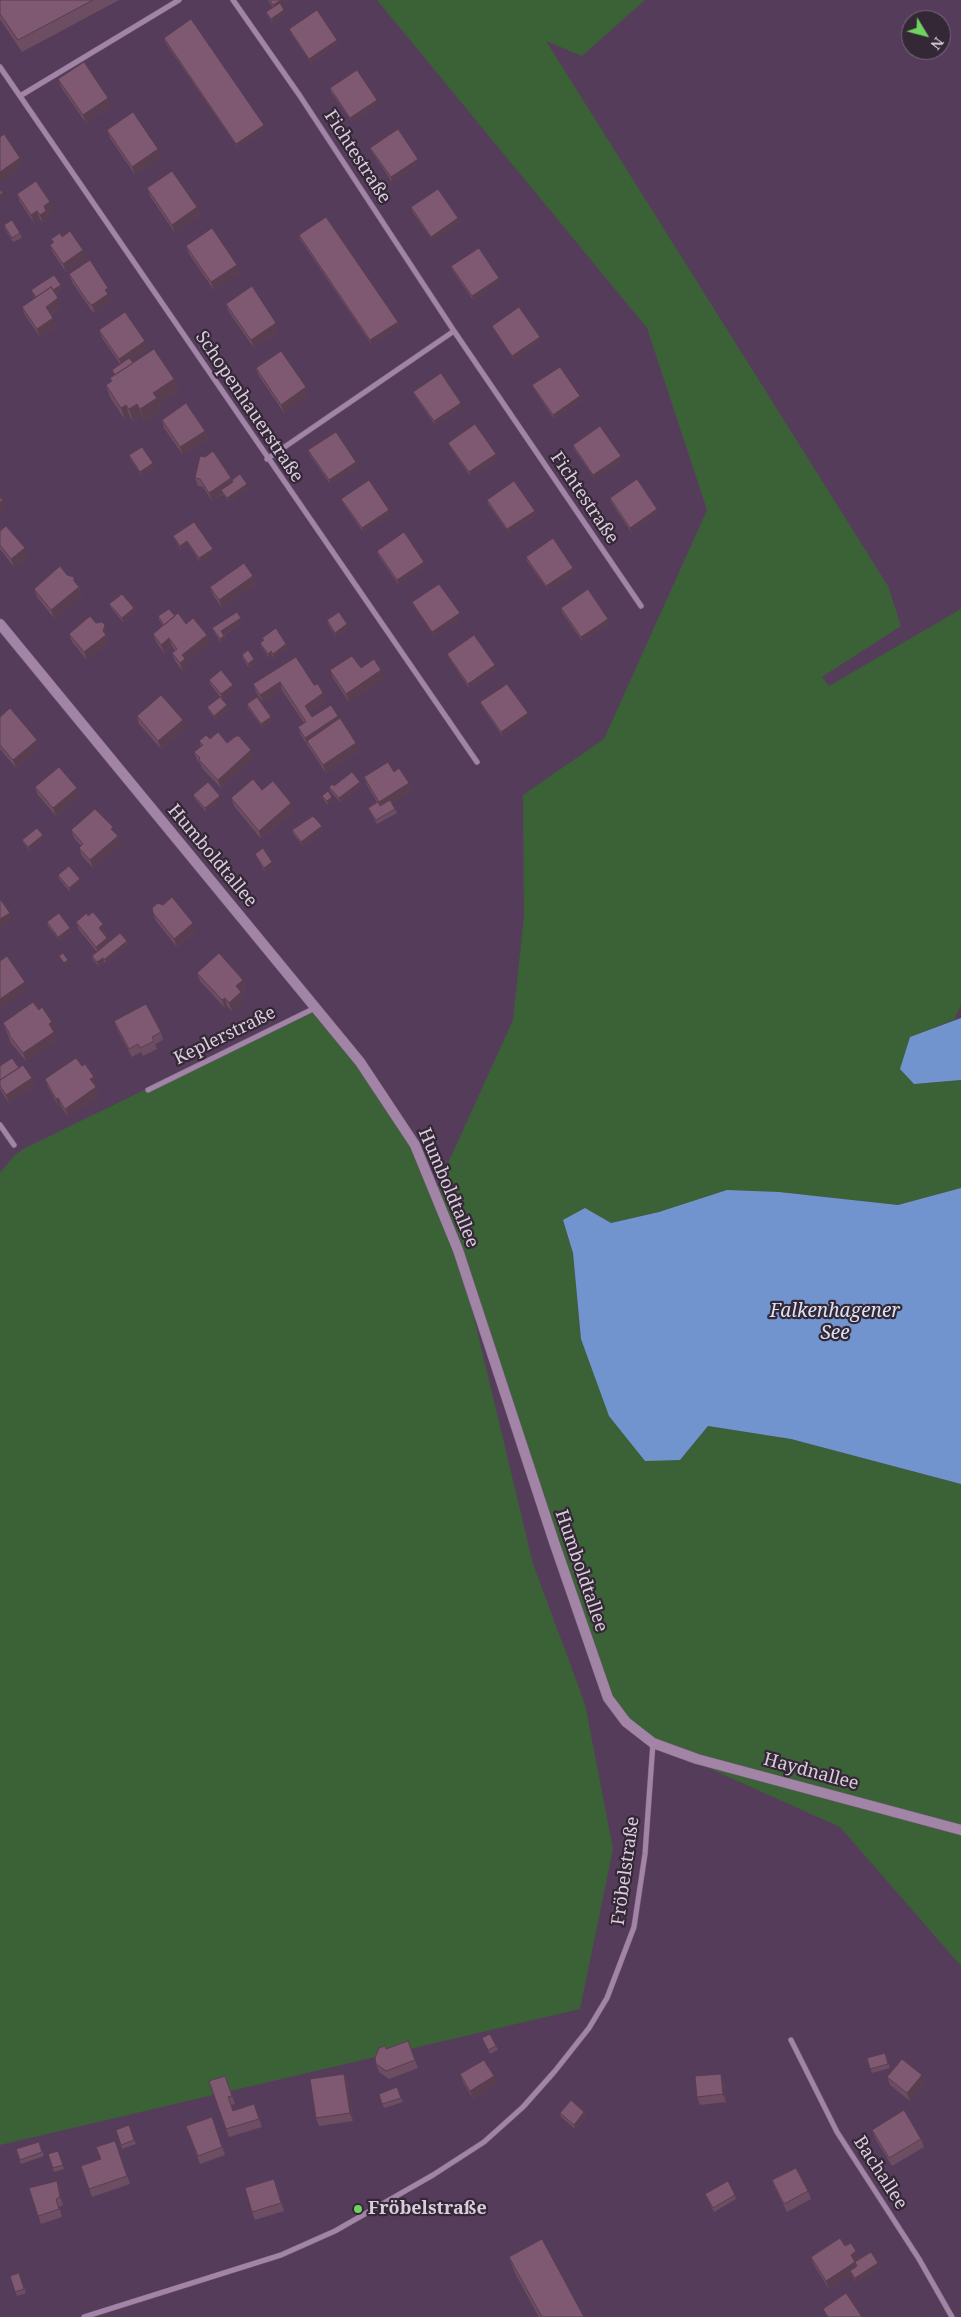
<!DOCTYPE html>
<html>
<head>
<meta charset="utf-8">
<style>
  body { margin:0 }
  #map { position:relative; width:961px; height:2317px; overflow:hidden; background:#563c5b; font-family:"Noto Serif",serif }
  canvas { display:block }
  .north { position:absolute; left:901px; top:10px; width:50px; height:50px; box-sizing:border-box; background:#342836; border:1px solid #776979; border-radius:50%; rotate:127deg; font-size:14px; font-weight:700; line-height:20px; text-align:center; color:#dbcbde }
  .north::after { content:''; display:block; margin:auto; width:18px; height:22px; background:#6fd360; clip-path:polygon(50% 0,100% 100%,50% 72%,0 100%) }
</style>
</head>
<body>
<div id="map">
<canvas width="961" height="2317"></canvas>
<div class="north">N</div>
</div>
<script>
const g = document.querySelector('canvas').getContext('2d');
g.lineJoin = 'round';
function paint(path, color) { g.fillStyle = color; g.fill(path, 'evenodd'); }
const toPath = rows => new Path2D(rows.map(r => 'M' + r).join(''));
function trace(path, color, width, dash) { g.strokeStyle = color; g.lineWidth = width; g.lineCap = dash ? 'butt' : 'round'; g.setLineDash(dash || []); g.stroke(path); }
function write(font, color, halo, rows, align = 'center') {
  g.font = font + ' "Noto Serif",serif'; g.lineWidth = 4.5; g.setLineDash([]); g.textBaseline = 'middle'; g.strokeStyle = halo; g.fillStyle = color; for (const [text, x, y, turn = 0] of rows) {
    g.save(); g.translate(x, y); g.rotate((+turn || 0) * Math.PI / 180); g.textAlign = isNaN(turn) ? turn : align; if (halo) g.strokeText(text, 0, 0); g.fillText(text, 0, 0); g.restore();
  }
}
paint(toPath([
  [377,0,645,0,582,56,546,41,888,586,901,626,822,677,829,686,961,609,961,1005,954,1020,910,1037,901,1069,914,1084,961,1080,961,1188,898,1205,779,1192,659,1212,611,1223,563,1220,573,1253,581,1339,680,1460,708,1426,791,1439,961,1484,961,1966,840,1827,653,1743,608,1698,460,1259,533,1564,585,1704,613,1849,580,2009,0,2145,0,1173,13,1157,23,1149,315,1007,387,1100,435,1192,513,1020,524,915,523,795,604,739,707,510,647,328]
]), '#3b6136');
paint(toPath([
  [961,1018,961,1080,914,1084,900,1069,910,1037],
  [961,1188,961,1484,791,1439,708,1426,680,1460,645,1461,609,1416,581,1339,573,1253,563,1220,585,1208,611,1223,659,1212,727,1190,779,1192,898,1205]
]), '#7294ce');
const street = toPath([
  [233,0,300,96,454,331,267,459],
  [0,67,477,762],
  [20,96,179,0],
  [454,331,641,606],
  [148,1090,315,1008],
  [0,1125,14,1145],
  [791,2040,837,2132,919,2259,952,2317],
  [84,2317,281,2255,335,2231,433,2175,484,2142,523,2107,555,2071,589,2028,607,1998,634,1927,645,1854,653,1743]
]);
const secondary = toPath([
  [0,624,360,1062,415,1145,458,1250,554,1542,608,1698,626,1722,653,1743,697,1759,961,1830]
]);
trace(street, '#715b75', 6);
trace(secondary, '#715b75', 11);
trace(street, '#a184a6', 5);
trace(secondary, '#a184a6', 10);
paint(toPath([
  [0,0,119,0,22,52,0,19],
  [268,0,288,0,281,5,284,10,286,14,272,23,268,16,266,12,273,8],
  [289,29,337,40,338,44,311,63,291,33],
  [164,38,264,125,265,129,238,148,165,42],
  [58,79,111,106,86,123,61,87],
  [330,88,379,104,352,122,331,92],
  [107,130,158,149,161,157,135,175,110,138],
  [370,148,419,163,392,182,372,152],
  [147,188,197,207,200,215,175,233,150,196],
  [17,194,53,210,47,214,49,219,43,223,40,219,34,223,20,202],
  [411,207,458,218,460,222,433,241,412,211],
  [4,225,20,233,22,238,13,242,5,229],
  [299,235,398,322,399,326,372,345,300,239],
  [62,237,83,250,86,258,66,272,53,253,50,245,53,243,51,239],
  [186,246,240,273,214,290,189,254],
  [451,266,499,278,500,282,473,300,453,271],
  [69,274,111,296,109,297,111,302,95,313,91,310,72,282],
  [61,285,62,289,56,294,61,306,51,314,56,326,40,337,25,315,22,307,35,298,31,290],
  [226,304,279,331,254,348,229,312],
  [492,326,541,341,514,360,494,330],
  [99,330,148,349,131,360,133,363,174,379,179,391,159,404,161,410,144,421,142,416,133,421,130,417,125,420,110,397,106,385,111,381,110,378,115,375,112,370,120,364,102,338],
  [256,368,306,387,309,395,284,413,259,376],
  [532,385,580,396,582,400,554,419,534,389],
  [413,392,462,407,435,425,415,396],
  [162,420,205,431,208,439,183,455,164,428],
  [448,443,497,458,470,476,450,447],
  [573,445,621,456,622,460,595,479,574,449],
  [308,450,358,466,330,484,310,455],
  [129,455,153,463,155,467,142,476,131,460],
  [195,478,231,478,232,480,248,488,229,502,223,494,212,501,203,487,198,486],
  [610,498,657,509,658,513,631,532,611,502],
  [341,499,391,514,363,532,343,503],
  [487,500,535,511,536,515,509,533,488,504],
  [0,531,28,556,14,567,0,549],
  [173,536,214,553,200,562,189,545,181,550,175,540],
  [377,551,426,566,398,584,378,555],
  [526,557,573,568,575,572,548,590,527,561],
  [67,575,79,587,82,595,54,618,37,597,34,589],
  [253,576,256,585,222,608,213,595,210,587],
  [412,602,461,618,434,636,414,606],
  [109,604,136,612,123,622,111,608],
  [561,608,610,623,582,641,562,612],
  [158,616,175,616,207,635,210,643,186,662,188,667,183,671,175,661,172,653,175,651,172,646,164,653,156,642,153,634,163,626,159,620],
  [241,618,243,622,224,635,226,640,221,643,214,632,212,628],
  [327,620,349,628,336,637,328,624],
  [96,623,108,633,107,637,109,643,87,660,72,642,69,634],
  [262,638,288,648,274,658,272,655,269,658,262,647,260,643,263,641],
  [447,654,496,669,469,688,449,658],
  [242,655,254,659,256,663,249,668,243,659],
  [296,657,314,685,326,701,309,713,312,717,339,719,359,751,326,773,308,746,301,735,298,727,304,723,282,690,263,703,256,692,253,684],
  [361,668,384,678,349,702,333,678,330,670],
  [209,680,234,689,222,699,210,684],
  [480,702,529,717,502,736,482,706],
  [247,704,271,717,273,721,263,728,248,708],
  [227,705,229,709,216,720,209,711,207,707],
  [137,716,186,728,161,749,139,724],
  [0,717,37,740,40,748,16,768,0,749],
  [210,739,227,743,254,758,221,788,202,768,200,763,197,760,194,752,201,746,199,741],
  [394,772,409,783,412,791,392,803,397,813,377,824,370,812,368,808,377,802,367,785,364,777],
  [360,782,361,786,340,802,330,791,329,787],
  [35,787,80,796,56,816,38,795],
  [262,790,294,811,261,839,234,806,231,798],
  [193,795,221,800,206,812,195,799],
  [322,796,334,801,328,805,324,800],
  [322,826,323,830,303,846,293,834,292,830],
  [71,830,115,833,118,836,121,844,93,868,82,856,79,848,81,846,74,838],
  [44,839,30,851,24,844,22,840],
  [255,854,273,866,265,872,257,858],
  [58,875,81,883,70,892,59,879],
  [153,913,196,931,177,947,156,921],
  [88,916,106,932,104,934,108,942,127,941,128,945,106,963,104,962,99,966,93,960,92,956,97,952,79,930,76,922],
  [47,922,70,928,72,932,60,941,48,926],
  [197,973,243,980,246,988,241,993,244,1000,232,1011,227,1006,225,1008,200,981],
  [114,1021,161,1032,163,1040,155,1044,157,1049,143,1056,141,1052,132,1057,117,1029],
  [3,1023,55,1030,53,1031,57,1040,26,1061,11,1043],
  [0,1066,32,1078,35,1086,9,1103,0,1089],
  [82,1066,97,1085,95,1086,99,1095,68,1117,61,1106,59,1107,48,1087,45,1079],
  [482,2038,496,2046,498,2050,490,2054],
  [408,2041,418,2068,389,2079,379,2072,376,2064,386,2049],
  [885,2053,890,2068,872,2073,867,2058],
  [344,2074,347,2082,353,2121,319,2126,316,2118],
  [460,2074,497,2084,473,2099,463,2082],
  [721,2074,724,2082,726,2102,700,2105,697,2097],
  [225,2076,235,2104,231,2105,233,2111,254,2104,262,2127,229,2137,209,2081],
  [887,2077,925,2083,910,2101,890,2085],
  [397,2087,403,2102,384,2108,379,2094],
  [584,2112,586,2116,575,2129,561,2117,560,2113],
  [212,2117,225,2155,200,2164,186,2126],
  [129,2125,136,2144,122,2149,116,2130],
  [872,2130,921,2139,924,2147,892,2166,875,2138],
  [115,2141,130,2184,92,2197,81,2166,101,2159],
  [39,2142,44,2156,21,2164,16,2149],
  [58,2151,64,2169,54,2172,48,2154],
  [772,2180,808,2191,811,2199,787,2212,775,2188],
  [57,2181,60,2189,63,2205,59,2207,62,2217,41,2224,29,2188],
  [277,2187,284,2211,255,2220,252,2212],
  [705,2194,735,2195,736,2199,714,2212],
  [845,2246,859,2259,880,2267,856,2282,852,2275,829,2289,814,2265,811,2257],
  [509,2257,584,2317,539,2317,515,2273],
  [19,2273,26,2293,17,2296,10,2276]
]), '#6d4d61');
paint(toPath([
  [281,0,288,0,275,9,273,5],
  [284,10,286,14,272,23,271,19],
  [337,40,338,44,311,63,309,59],
  [108,98,111,106,86,123,83,115],
  [377,100,379,104,352,122,350,118],
  [264,125,265,129,238,148,236,144],
  [158,149,161,157,135,175,132,167],
  [20,158,23,166,0,182,0,172],
  [418,159,419,163,392,182,391,177],
  [3,193,4,197,0,200,0,195],
  [50,202,53,210,47,214,49,219,43,223,40,215,44,206],
  [197,207,200,215,175,233,172,225],
  [37,211,40,219,34,223,31,215],
  [458,218,460,222,433,241,431,237],
  [83,250,86,258,66,272,63,264],
  [237,265,240,273,214,290,211,282],
  [499,278,500,282,473,300,472,296],
  [61,285,62,289,40,305,39,301],
  [108,288,111,296,109,297,111,302,95,313,92,305,105,290],
  [58,298,61,306,49,315,46,307],
  [53,318,56,326,40,337,37,329],
  [398,322,399,326,372,345,370,340],
  [276,323,279,331,254,348,251,340],
  [540,337,541,341,514,360,512,356],
  [145,341,148,349,122,367,119,359],
  [174,379,179,391,159,404,161,410,144,421,140,409,153,393],
  [306,387,309,395,284,413,281,405],
  [580,396,582,400,554,419,553,415],
  [461,403,462,407,435,425,434,421],
  [137,404,142,416,133,421,129,409],
  [126,405,130,417,125,420,121,408],
  [205,431,208,439,183,455,180,447],
  [496,454,497,458,470,476,469,472],
  [621,456,622,460,595,479,593,475],
  [356,462,358,466,330,484,329,480],
  [153,463,155,467,142,476,140,472],
  [231,478,234,486,221,490,223,493,212,501,209,493],
  [247,484,248,488,229,502,227,498],
  [3,501,6,509,0,513,0,502],
  [657,509,658,513,631,532,630,528],
  [389,510,391,514,363,532,362,528],
  [535,511,536,515,509,533,507,529],
  [187,541,189,545,181,550,180,546],
  [25,548,28,556,14,567,11,559],
  [213,549,214,553,200,562,199,558],
  [424,562,426,566,398,584,397,580],
  [573,568,575,572,548,590,546,586],
  [253,576,256,585,222,608,219,600],
  [74,577,82,595,54,618,51,610,74,581],
  [134,608,136,612,123,622,122,618],
  [460,613,461,618,434,636,432,632],
  [241,618,243,622,223,635,221,631],
  [608,619,610,623,582,641,581,637],
  [347,624,349,628,336,637,335,633],
  [105,625,108,633,107,637,109,643,87,660,84,652,103,631],
  [207,635,210,643,186,662,188,667,183,671,180,663,182,655],
  [224,636,226,640,221,643,220,639],
  [169,638,172,646,164,653,161,645],
  [286,644,288,648,274,658,273,654],
  [271,651,272,655,269,658,268,654],
  [254,659,256,663,249,668,248,664],
  [495,665,496,669,469,688,468,684],
  [381,670,384,678,349,702,346,694],
  [280,682,282,690,263,703,260,695],
  [233,685,234,689,222,699,221,694],
  [323,693,326,701,308,714,305,706],
  [227,705,229,709,216,720,214,716],
  [528,713,529,717,502,736,501,732],
  [338,716,341,724,307,741,308,746,305,738],
  [271,717,273,721,263,728,261,724],
  [183,720,186,728,161,749,158,741],
  [37,740,40,748,16,768,13,760],
  [356,743,359,751,326,773,323,765],
  [251,750,254,758,221,788,218,780],
  [360,782,361,786,340,802,339,798],
  [409,783,412,791,382,810,379,802],
  [77,788,80,796,56,816,53,808],
  [220,796,221,800,206,812,205,808],
  [332,797,334,801,328,805,327,801],
  [291,803,294,811,261,839,259,831],
  [322,826,323,830,303,846,301,842],
  [43,835,44,839,30,851,28,847],
  [118,836,121,844,93,868,90,860],
  [272,862,273,866,265,872,264,868],
  [80,879,81,883,70,892,69,888],
  [10,913,13,921,0,929,0,919],
  [193,923,196,931,177,947,174,939],
  [103,924,106,932,102,936,99,928],
  [70,928,72,932,60,941,58,937],
  [107,938,110,946,99,955,96,947],
  [127,941,128,945,106,963,105,959],
  [103,958,104,962,99,966,97,962],
  [68,960,70,964,65,967,64,963],
  [243,980,246,988,241,993,244,1000,232,1011,229,1003,236,986],
  [25,982,27,990,2,1008,0,1002,0,999],
  [225,998,227,1006,225,1008,222,1000],
  [52,1022,55,1030,52,1032,49,1024],
  [54,1032,57,1040,26,1061,23,1053],
  [94,1077,97,1085,93,1087,90,1079],
  [32,1078,35,1086,9,1103,6,1095],
  [96,1087,99,1095,68,1117,65,1109],
  [58,1098,61,1106,59,1107,56,1099],
  [344,2074,347,2082,353,2121,350,2113],
  [721,2074,724,2082,726,2102,723,2094],
  [922,2075,925,2083,910,2101,907,2093],
  [494,2076,497,2084,473,2099,470,2091],
  [584,2112,586,2116,575,2129,574,2125],
  [57,2181,60,2189,63,2205,60,2197],
  [856,2251,859,2259,854,2263,851,2255],
  [855,2262,858,2270,850,2271,852,2275,829,2289,826,2281],
  [878,2263,880,2267,856,2282,855,2278]
]), '#593e4f');
const building = toPath([
  [0,0,93,0,18,40,0,14,0,0],
  [270,0,281,0,273,5,270,0],
  [280,3,284,10,271,19,266,12,280,3],
  [317,10,337,40,309,59,289,29,317,10],
  [191,19,264,125,236,144,164,38,191,19],
  [84,62,108,98,83,115,58,79,84,62],
  [357,70,377,100,350,118,330,88,357,70],
  [133,112,158,149,132,167,107,130,133,112],
  [398,129,418,159,391,177,370,148,398,129],
  [4,134,20,158,0,172,0,137,4,134],
  [172,171,197,207,172,225,147,188,172,171],
  [36,181,50,202,44,206,46,211,40,215,37,211,31,215,17,194,36,181],
  [0,189,3,193,0,195,0,189],
  [438,189,458,218,431,237,411,207,438,189],
  [326,217,398,322,370,340,299,235,326,217],
  [12,220,20,233,12,238,4,225,12,220],
  [212,228,237,265,211,282,186,246,212,228],
  [70,231,83,250,63,264,50,245,54,242,51,239,60,233,62,237,70,231],
  [479,248,499,278,472,296,451,266,479,248],
  [90,260,108,288,105,290,108,294,92,305,88,302,69,274,90,260],
  [54,275,61,285,53,290,51,287,36,297,31,290,54,275],
  [252,286,276,323,251,340,226,304,252,286],
  [51,287,58,298,46,307,53,318,37,329,22,307,51,287],
  [519,307,540,337,512,356,492,326,519,307],
  [125,312,145,341,119,359,99,330,125,312],
  [154,349,174,379,153,393,157,398,140,409,137,404,129,409,126,405,121,408,106,385,112,381,110,378,154,349],
  [281,351,306,387,281,405,256,368,281,351],
  [129,358,133,363,115,375,112,370,129,358],
  [560,367,580,396,553,415,532,385,560,367],
  [441,373,461,403,434,421,413,392,441,373],
  [186,403,205,431,180,447,162,420,186,403],
  [475,424,496,454,469,472,448,443,475,424],
  [600,426,621,456,593,475,573,445,600,426],
  [336,432,356,462,329,480,308,450,336,432],
  [142,447,153,463,140,472,129,455,142,447],
  [213,451,231,478,209,493,200,479,195,478,200,456,205,457,213,451],
  [240,474,247,484,227,498,221,490,233,482,232,480,240,474],
  [637,479,657,509,630,528,610,498,637,479],
  [369,480,389,510,362,528,341,499,369,480],
  [514,481,535,511,507,529,487,500,514,481],
  [0,496,3,501,0,502,0,496],
  [194,522,213,549,199,558,187,541,180,546,173,536,194,522],
  [6,526,25,548,11,559,0,545,0,531,6,526],
  [404,532,424,562,397,580,377,551,404,532],
  [553,538,573,568,546,586,526,557,553,538],
  [244,563,253,576,219,600,210,587,244,563],
  [60,566,67,575,74,577,74,581,79,587,51,610,34,589,60,566],
  [439,584,460,613,432,632,412,602,439,584],
  [588,589,608,619,581,637,561,608,588,589],
  [122,594,134,608,122,618,109,604,122,594],
  [169,609,175,616,164,625,158,616,169,609],
  [237,612,241,618,221,631,224,636,220,639,212,628,237,612],
  [339,612,347,624,335,633,327,620,339,612],
  [178,613,186,624,193,618,207,635,182,655,185,659,180,663,172,653,177,649,169,638,161,645,153,634,178,613],
  [90,616,96,623,102,622,105,625,103,631,106,635,84,652,69,634,90,616],
  [276,628,286,644,273,654,271,651,268,654,260,643,264,640,262,638,276,628],
  [474,635,495,665,468,684,447,654,474,635],
  [248,650,254,659,248,664,242,655,248,650],
  [352,656,361,668,374,659,381,670,346,694,330,670,352,656],
  [296,657,314,685,318,684,323,693,305,706,312,717,331,705,338,716,305,738,298,727,306,722,280,682,260,695,253,684,296,657],
  [221,670,233,685,221,694,209,680,221,670],
  [507,684,528,713,501,732,480,702,507,684],
  [161,695,183,720,158,741,137,716,161,695],
  [220,697,227,705,214,716,207,707,220,697],
  [257,697,271,717,261,724,247,704,257,697],
  [10,708,37,740,13,760,0,745,0,717,10,708],
  [340,718,356,743,323,765,307,741,340,718],
  [218,732,227,743,236,736,239,736,251,750,218,780,199,760,200,758,194,752,203,745,199,741,206,735,210,739,218,732],
  [388,762,394,772,399,768,409,783,379,802,364,777,388,762],
  [59,767,77,788,53,808,35,787,59,767],
  [352,772,360,782,339,798,329,787,333,784,334,786,352,772],
  [253,779,262,790,273,781,291,803,259,831,231,798,253,779],
  [208,782,220,796,205,808,193,795,208,782],
  [328,791,332,797,327,801,322,796,328,791],
  [390,800,395,809,376,820,368,808,378,802,380,806,390,800],
  [95,809,113,827,111,829,118,836,90,860,79,848,83,844,71,830,95,809],
  [313,816,322,826,301,842,292,830,313,816],
  [37,828,43,835,28,847,22,840,37,828],
  [263,848,272,862,264,868,255,854,263,848],
  [69,866,80,879,69,888,58,875,69,866],
  [172,897,193,923,174,939,153,913,152,908,158,903,163,905,172,897],
  [0,899,10,913,0,919,0,899],
  [93,912,103,924,99,928,107,938,96,947,76,922,87,913,88,916,93,912],
  [59,913,70,928,58,937,47,922,59,913],
  [120,933,127,941,105,959,103,958,97,962,92,956,120,933],
  [63,953,68,960,64,963,59,956,63,953],
  [219,953,243,980,236,986,241,992,229,1003,225,998,222,1000,197,973,219,953],
  [7,956,25,982,0,999,0,961,7,956],
  [33,1002,39,1010,42,1007,52,1022,49,1024,54,1032,23,1053,9,1035,10,1034,3,1023,33,1002],
  [146,1004,161,1032,152,1037,154,1041,140,1048,138,1044,129,1049,114,1021,146,1004],
  [12,1058,19,1068,0,1080,0,1066,12,1058],
  [76,1058,82,1066,85,1064,94,1077,90,1079,96,1087,65,1109,58,1098,56,1099,45,1079,76,1058],
  [23,1065,32,1078,6,1095,0,1086,0,1080,23,1065],
  [490,2034,496,2046,488,2050,482,2038,490,2034],
  [408,2041,415,2060,386,2071,376,2064,375,2058,379,2048,385,2046,386,2049,408,2041],
  [885,2053,888,2064,870,2069,867,2058,885,2053],
  [902,2059,922,2075,907,2093,887,2077,902,2059],
  [484,2060,494,2076,470,2091,460,2074,484,2060],
  [344,2074,350,2113,316,2118,310,2079,344,2074],
  [721,2074,723,2094,697,2097,695,2076,721,2074],
  [225,2076,232,2096,228,2097,233,2111,254,2104,259,2119,226,2129,209,2081,225,2076],
  [397,2087,401,2098,382,2104,379,2094,397,2087],
  [571,2100,584,2112,574,2125,560,2113,571,2100],
  [904,2110,921,2139,889,2158,872,2130,904,2110],
  [212,2117,222,2147,198,2156,186,2126,212,2117],
  [129,2125,134,2140,121,2145,116,2130,129,2125],
  [115,2141,127,2176,89,2189,81,2166,101,2159,96,2147,115,2141],
  [39,2142,42,2152,20,2160,16,2149,39,2142],
  [58,2151,63,2165,53,2168,48,2154,58,2151],
  [796,2168,808,2191,784,2204,772,2180,796,2168],
  [274,2179,281,2203,252,2212,245,2188,274,2179],
  [57,2181,60,2197,56,2199,59,2209,38,2216,29,2188,57,2181],
  [728,2181,735,2195,713,2208,705,2194,728,2181],
  [840,2238,845,2246,851,2243,856,2251,851,2255,855,2262,826,2281,811,2257,840,2238],
  [542,2239,584,2317,542,2317,509,2257,542,2239],
  [871,2252,878,2263,855,2278,850,2271,857,2266,855,2262,871,2252],
  [19,2273,24,2289,15,2292,10,2276,19,2273],
  [846,2293,862,2317,828,2317,823,2309,846,2293]
]);
paint(building, '#7f5971');
trace(building, '#593e4f', 1);
for (const [x, y, r, color] of [
  [358,2209,5,"#6fd360"]
]) { const dot = new Path2D(); dot.arc(x, y, r, 0, 2 * Math.PI); g.fillStyle = color; g.fill(dot); trace(dot, '#342836', 2); }
write('18px', '#dbcbde', '#342836', [
  ["Fichtestraße",357,157,57],
  ["Schopenhauerstraße",249,407,56],
  ["Fichtestraße",584,498,56],
  ["Humboldtallee",212,856,50],
  ["Keplerstraße",225,1036,-26],
  ["Humboldtallee",448,1188,67],
  ["Humboldtallee",581,1571,71],
  ["Haydnallee",811,1772,15],
  ["Fröbelstraße",626,1871,-82],
  ["Bachallee",880,2173,57]
]);
write('bold 18px', '#dbcbde', '#342836', [
  ["Fröbelstraße",368,2209]
], 'left');
write('italic 19px', '#dae3f4', '#342836', [
  ["Falkenhagener",835,1312],
  ["See",835,1334]
]);
</script>
</body>
</html>
